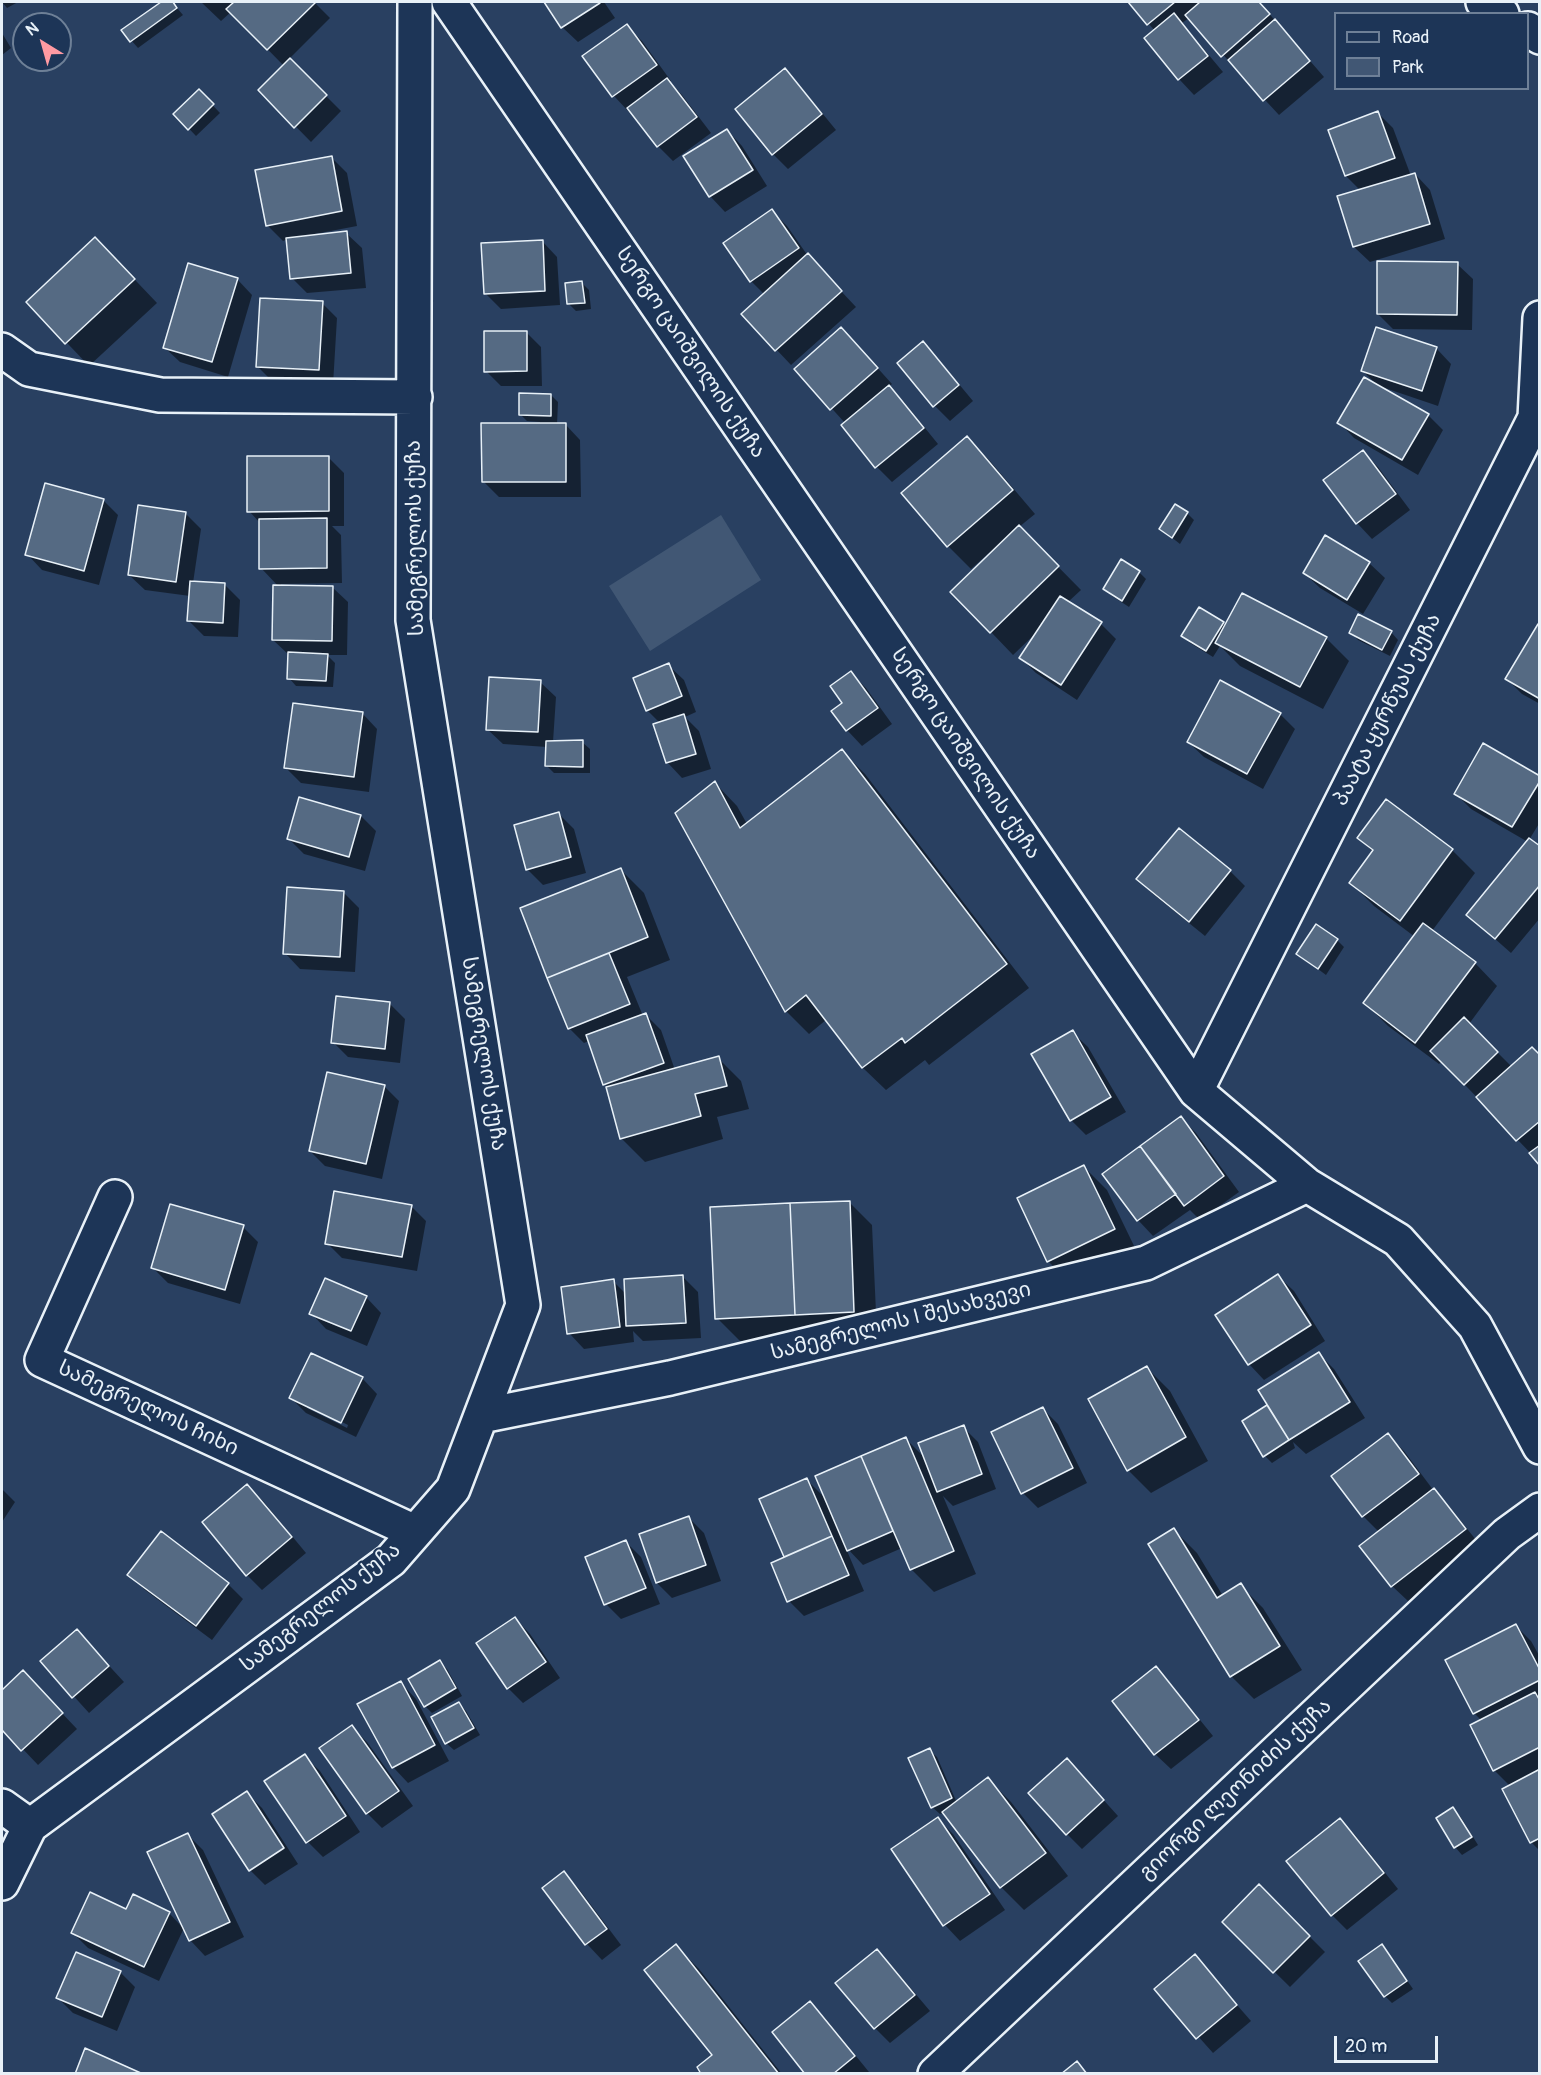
<!DOCTYPE html>
<html>
<head>
<meta charset="utf-8">
<style>
  body { margin:0 }
  #map { position:relative; width:1541px; height:2075px; overflow:hidden; background:#294061; font-family:Pangolin,sans-serif }
  canvas { display:block }
  .frame { position:absolute; inset:0; border:3px solid #e8f1f8; pointer-events:none }
  .legend { position:absolute; left:1334px; top:12px; width:195px; height:78px; box-sizing:border-box; background:#1d3557; border:2px solid #6e8097; margin:0; padding:8px 10px; list-style:none; font-size:18px; color:#e8f1f8 }
  .legend li { display:flex; align-items:center; gap:12px; height:30px }
  .legend b { width:30px; border:2px solid #6e8097 }
  .north { position:absolute; left:12px; top:12px; width:60px; height:60px; box-sizing:border-box; background:#1d3557; border:2px solid #6e8097; border-radius:50%; rotate:323deg; font-size:16px; font-weight:700; line-height:24px; text-align:center; color:#e8f1f8 }
  .north::after { content:''; display:block; margin:auto; width:21px; height:27px; background:#ff9aa2; clip-path:polygon(50% 0,100% 100%,50% 72%,0 100%) }
  .scale { position:absolute; left:1334px; top:2036px; width:104px; height:27px; box-sizing:border-box; border:3px solid #e8f1f8; border-top:0; padding-left:8px; font-size:18px; line-height:21px; white-space:nowrap; color:#e8f1f8; -webkit-text-stroke:4px #1d3557; paint-order:stroke }
</style>
</head>
<body>
<div id="map">
<canvas width="1541" height="2075"></canvas>
<div class="frame"></div>
<ul class="legend">
<li><b style="height:8px;background:#1d3557"></b>Road</li>
<li><b style="height:16px;background:#415774"></b>Park</li>
</ul>
<div class="north">N</div>
<div class="scale">20 m</div>
</div>
<script>
const g = document.querySelector('canvas').getContext('2d');
g.lineJoin = 'round';
function paint(path, color) { g.fillStyle = color; g.fill(path, 'evenodd'); }
const toPath = rows => new Path2D(rows.map(r => 'M' + r).join(''));
function trace(path, color, width, dash) { g.strokeStyle = color; g.lineWidth = width; g.lineCap = dash ? 'butt' : 'round'; g.setLineDash(dash || []); g.stroke(path); }
function write(font, color, halo, rows, align = 'center') {
  g.font = font + ' Pangolin,"Noto Sans Georgian",sans-serif'; g.lineWidth = 4.5; g.setLineDash([]); g.textBaseline = 'middle'; g.strokeStyle = halo; g.fillStyle = color; for (const [text, x, y, turn = 0] of rows) {
    g.save(); g.translate(x, y); g.rotate((+turn || 0) * Math.PI / 180); g.textAlign = isNaN(turn) ? turn : align; if (halo) g.strokeText(text, 0, 0); g.fillText(text, 0, 0); g.restore();
  }
}
paint(toPath([
  [721,515,761,580,650,651,609,586]
]), '#415774');
paint(toPath([
  [2,2,18,2,7,8],
  [164,2,172,2,183,15,138,48,123,31],
  [201,2,314,2,330,18,289,59,341,111,311,142,260,90,284,66,231,12,221,21],
  [546,2,604,2,615,18,578,42,562,27],
  [1130,2,1259,2,1324,77,1279,115,1189,18,1182,23,1223,72,1194,95,1179,79,1146,38,1155,31],
  [627,26,642,41,671,81,670,82,682,95,711,133,673,161,658,146,631,110,629,112,614,96,585,57],
  [2,33,11,48,2,55],
  [785,70,800,86,836,130,788,169,773,154],
  [199,91,220,113,196,136,175,114],
  [1378,113,1393,128,1411,176,1415,174,1430,190,1445,239,1370,262,1354,247,1361,191,1346,176],
  [727,130,742,146,767,186,725,212,710,196,685,156],
  [331,157,347,173,357,226,315,234,315,236,346,233,362,248,366,288,307,293,292,278,288,239,283,241,267,225],
  [772,211,787,226,808,256,856,307,791,365,743,314,765,295,751,281],
  [542,241,557,257,560,305,501,309,486,294],
  [118,262,157,303,89,366,28,302],
  [1457,264,1473,279,1472,330,1393,329,1378,314],
  [237,279,252,295,228,377,180,362,164,347],
  [582,283,589,290,591,309,576,311,569,304],
  [322,303,337,318,333,385,273,382,257,366],
  [526,332,541,347,542,386,501,386,486,371],
  [923,343,938,359,973,401,950,421,935,406],
  [856,344,892,384,888,387,904,402,938,444,892,482,877,467,845,423,796,369],
  [1436,348,1451,364,1438,406,1382,387,1382,389,1428,415,1443,430,1418,475,1354,438,1339,422,1377,385,1363,371],
  [551,395,558,402,557,425,565,424,580,440,581,497,499,497,484,482,540,425,540,422,527,421,520,414],
  [967,438,990,461,1035,514,1019,527,1081,590,1068,602,1101,624,1116,639,1077,700,1036,673,1021,658,1035,634,1013,655,991,632,992,554,990,552,971,569,948,546],
  [1363,452,1378,467,1410,510,1372,539,1357,523],
  [329,458,344,473,344,526,332,526,341,535,342,583,281,584,281,587,332,587,348,602,347,655,327,655,335,663,333,687,296,686,289,678,289,655,273,640,279,587,261,568,261,524,249,511],
  [103,500,118,515,99,585,42,570,27,554],
  [185,513,201,529,193,583,224,584,240,600,238,637,204,636,189,621,190,596,145,590,129,575],
  [1187,513,1194,520,1180,544,1161,529],
  [1326,537,1369,563,1385,578,1363,614,1320,588,1304,573],
  [1139,572,1146,579,1129,607,1112,596,1105,589],
  [1223,623,1226,626,1326,638,1349,661,1323,709,1240,666,1220,646,1213,657,1190,643,1183,635],
  [1540,627,1540,704,1522,694,1507,679],
  [1351,632,1391,632,1398,640,1390,656,1358,640],
  [668,665,684,680,696,712,685,717,699,731,711,769,682,778,667,762,660,723,647,710],
  [851,673,866,688,892,724,862,746,847,730,833,711,845,704],
  [540,682,556,697,553,742,582,742,590,749,590,773,554,773,547,766,547,747,503,744,487,729],
  [362,713,377,729,369,792,301,783,286,768],
  [1280,714,1295,729,1263,789,1204,757,1188,742],
  [842,751,865,774,1029,988,929,1065,925,1060,886,1090,863,1068,826,1020,809,1034,786,1011,715,783,737,806,747,824],
  [1540,777,1540,822,1529,840,1540,848,1540,918,1511,953,1468,915,1528,842,1471,809,1455,793],
  [559,814,574,829,586,873,543,885,527,869],
  [361,816,376,831,365,871,304,854,289,839],
  [1359,838,1452,850,1475,873,1432,931,1475,963,1497,986,1469,1024,1512,1067,1540,1056,1540,1163,1442,1061,1439,1064,1388,1026,1365,1003,1415,937,1374,906,1351,883,1373,852],
  [621,870,644,893,670,960,627,977,643,1016,646,1015,661,1030,675,1070,718,1058,741,1081,749,1109,717,1117,723,1139,645,1162,622,1139,609,1088,605,1084,589,1041,584,1043,569,1028,522,909],
  [1230,871,1245,886,1205,936,1153,894,1138,879],
  [343,892,359,908,355,972,300,969,285,953],
  [1337,940,1344,947,1326,975,1298,954],
  [390,1004,405,1019,400,1063,348,1057,333,1042],
  [1072,1032,1088,1047,1126,1112,1086,1135,1071,1120],
  [384,1086,399,1101,382,1179,325,1166,310,1151],
  [1181,1118,1196,1133,1239,1192,1200,1220,1190,1210,1153,1236,1138,1220,1104,1174],
  [1084,1167,1107,1190,1137,1252,1071,1284,1048,1261],
  [849,1202,872,1225,877,1334,740,1341,717,1318],
  [411,1206,426,1221,417,1271,342,1258,327,1243],
  [243,1227,258,1242,240,1304,168,1283,153,1268],
  [1278,1276,1294,1291,1325,1341,1264,1380,1249,1364],
  [683,1277,698,1292,701,1338,643,1341,633,1331,634,1342,584,1349,569,1333,613,1281,626,1294],
  [366,1297,381,1313,367,1346,326,1329,311,1313],
  [1319,1354,1334,1369,1365,1418,1306,1454,1293,1442,1295,1448,1272,1463,1265,1456,1267,1407,1272,1412],
  [1147,1368,1170,1391,1208,1461,1151,1493,1128,1470],
  [362,1378,377,1394,356,1437,306,1413,291,1398],
  [307,1405,348,1425,347,1428,307,1408],
  [1043,1409,1058,1424,1087,1483,1038,1508,1023,1493],
  [963,1427,978,1442,996,1489,953,1506,943,1496,976,1574,934,1592,911,1569,902,1548,863,1565,845,1546,864,1591,804,1616,789,1601,786,1557,761,1500,807,1480,826,1499,817,1477,906,1439,926,1459],
  [1388,1435,1404,1451,1434,1491,1449,1506,1480,1545,1408,1601,1392,1586,1380,1533,1363,1516],
  [247,1486,263,1501,306,1553,262,1590,247,1575],
  [2,1489,15,1502,2,1522],
  [689,1518,704,1533,721,1581,672,1598,657,1583],
  [1174,1530,1197,1553,1223,1596,1240,1585,1263,1608,1302,1670,1254,1699,1231,1676],
  [626,1542,641,1557,660,1604,621,1619,606,1604],
  [129,1574,228,1584,243,1599,212,1640,145,1590],
  [515,1618,530,1634,560,1678,523,1703,508,1688],
  [1516,1626,1531,1641,1540,1657,1540,1851,1531,1842,1510,1786,1494,1770,1482,1721,1474,1713],
  [77,1631,124,1682,89,1713,42,1661],
  [439,1662,447,1669,462,1696,432,1713,425,1706],
  [1156,1668,1171,1684,1213,1736,1171,1769,1155,1754],
  [23,1672,77,1729,38,1765,2,1727,2,1692],
  [401,1683,416,1699,449,1761,408,1783,393,1767],
  [459,1703,466,1711,480,1735,454,1750,446,1743],
  [352,1727,367,1742,413,1806,382,1828,367,1813],
  [929,1750,937,1757,957,1803,988,1779,1011,1802,1068,1876,1024,1910,1001,1887,944,1812,940,1814,932,1807],
  [304,1756,320,1771,360,1832,323,1857,308,1842,266,1781],
  [1082,1776,1118,1816,1082,1849,1067,1834],
  [247,1793,262,1808,298,1864,265,1885,250,1870],
  [1453,1809,1460,1816,1478,1845,1462,1855,1455,1847,1438,1818],
  [938,1819,953,1834,1005,1910,960,1941,945,1925,893,1849],
  [1340,1820,1355,1835,1398,1889,1347,1930,1332,1915],
  [188,1835,203,1850,244,1937,205,1956,190,1940,184,1928,159,1981,88,1948,72,1932,127,1911,169,1913,183,1928],
  [564,1873,579,1889,621,1945,602,1960,587,1944,544,1888],
  [1259,1886,1325,1952,1290,1987,1224,1922],
  [676,1946,699,1969,782,2074,703,2074,715,2056],
  [1382,1946,1389,1954,1413,1989,1392,2003,1385,1996],
  [877,1951,892,1966,930,2011,890,2043,875,2028],
  [1195,1957,1251,2021,1213,2053,1156,1989],
  [120,1972,135,1987,117,2031,73,2013,58,1998],
  [810,2003,825,2018,869,2072,807,2074]
]), '#0007');
const building = toPath([
  [161,2,173,2,177,8,130,42,121,30,161,2],
  [234,2,316,2,267,50,226,9,234,2],
  [544,2,600,2,600,3,561,28,544,2],
  [1128,2,1175,2,1147,25,1128,2],
  [1200,2,1259,2,1270,14,1221,57,1185,15,1200,2],
  [1174,13,1208,56,1178,80,1144,38,1174,13],
  [1275,19,1310,61,1263,101,1228,60,1275,19],
  [627,24,657,65,612,97,582,56,627,24],
  [290,58,327,95,294,128,258,90,290,58],
  [785,68,822,114,772,155,735,109,785,68],
  [667,78,697,117,657,147,627,108,667,78],
  [199,89,214,104,188,130,173,114,199,89],
  [1378,111,1395,158,1345,176,1328,130,1378,111],
  [727,129,753,170,709,197,683,156,727,129],
  [332,156,342,211,266,226,255,170,332,156],
  [1415,173,1430,224,1353,247,1337,196,1415,173],
  [772,209,799,248,750,282,723,243,772,209],
  [347,231,351,273,290,279,286,238,347,231],
  [95,237,135,279,65,344,26,302,95,237],
  [543,240,545,291,484,294,481,243,543,240],
  [808,253,842,291,775,351,741,314,808,253],
  [1377,261,1458,262,1457,315,1377,314,1377,261],
  [188,263,238,278,212,362,163,348,188,263],
  [582,281,585,303,567,304,565,283,582,281],
  [260,298,323,301,319,370,256,367,260,298],
  [841,327,878,368,830,410,794,369,841,327],
  [1376,327,1437,347,1422,391,1361,371,1376,327],
  [484,331,527,331,527,371,484,372,484,331],
  [923,341,959,385,933,407,897,363,923,341],
  [1364,377,1429,414,1402,460,1337,423,1364,377],
  [889,385,924,428,875,468,841,425,889,385],
  [519,393,551,394,551,416,519,415,519,393],
  [481,423,566,423,566,482,482,482,481,423],
  [967,436,1013,490,947,547,901,493,967,436],
  [1363,450,1396,494,1356,524,1323,480,1363,450],
  [247,456,329,456,329,511,247,512,247,456],
  [45,483,104,499,84,571,25,555,45,483],
  [1175,504,1188,512,1172,538,1159,529,1175,504],
  [138,505,186,512,176,582,128,575,138,505],
  [327,518,327,568,259,569,259,519,327,518],
  [1019,525,1059,566,990,633,950,592,1019,525],
  [1325,535,1370,562,1347,600,1303,573,1325,535],
  [1121,559,1140,571,1122,601,1103,589,1121,559],
  [190,581,225,583,223,623,187,621,190,581],
  [273,585,333,586,332,641,272,640,273,585],
  [1242,593,1327,637,1300,687,1215,643,1242,593],
  [1060,596,1102,622,1061,685,1019,658,1060,596],
  [1199,607,1224,622,1206,651,1181,636,1199,607],
  [1358,614,1392,631,1382,650,1349,633,1358,614],
  [1538,624,1540,626,1540,699,1505,679,1538,624],
  [288,652,328,654,326,681,287,679,288,652],
  [669,663,682,696,646,711,633,678,669,663],
  [851,671,878,708,846,731,831,711,842,703,830,686,851,671],
  [489,677,541,680,538,732,486,730,489,677],
  [1220,680,1281,713,1247,774,1187,742,1220,680],
  [293,703,363,712,354,777,284,768,293,703],
  [684,714,696,754,666,763,653,724,684,714],
  [583,740,583,767,545,766,546,741,583,740],
  [1483,743,1540,776,1540,781,1512,827,1454,794,1483,743],
  [842,749,1007,964,905,1043,902,1038,862,1068,806,995,785,1012,675,813,715,781,740,828,842,749],
  [299,797,361,815,349,857,287,839,299,797],
  [1386,799,1453,849,1400,921,1349,883,1373,850,1357,838,1386,799],
  [559,812,571,857,526,870,514,825,559,812],
  [1179,828,1231,870,1189,922,1136,879,1179,828],
  [1529,838,1540,846,1540,885,1495,939,1466,915,1529,838],
  [621,868,648,937,547,978,520,908,621,868],
  [287,887,344,891,340,957,283,954,287,887],
  [1423,923,1476,962,1415,1043,1363,1003,1423,923],
  [1316,924,1338,939,1318,969,1296,954,1316,924],
  [609,953,630,1004,568,1029,547,978,609,953],
  [336,996,390,1002,385,1049,331,1043,336,996],
  [646,1013,664,1063,603,1085,586,1035,646,1013],
  [1464,1017,1498,1052,1464,1085,1430,1051,1464,1017],
  [1073,1030,1111,1097,1070,1121,1031,1054,1073,1030],
  [1532,1047,1540,1055,1540,1121,1516,1141,1476,1097,1532,1047],
  [719,1056,727,1086,695,1094,701,1116,620,1139,606,1087,719,1056],
  [327,1072,385,1085,366,1164,309,1151,327,1072],
  [1181,1116,1224,1176,1184,1206,1140,1146,1181,1116],
  [1540,1145,1540,1166,1529,1153,1540,1145],
  [1140,1146,1176,1194,1137,1221,1102,1174,1140,1146],
  [1084,1165,1115,1229,1047,1262,1017,1198,1084,1165],
  [334,1191,412,1205,402,1257,325,1244,334,1191],
  [850,1201,854,1312,795,1315,790,1203,850,1201],
  [790,1203,795,1315,715,1319,710,1207,790,1203],
  [170,1204,244,1225,225,1290,151,1268,170,1204],
  [1278,1274,1311,1325,1248,1365,1215,1315,1278,1274],
  [683,1275,686,1323,626,1326,624,1279,683,1275],
  [325,1278,367,1296,351,1331,309,1314,325,1278],
  [614,1279,620,1327,567,1334,561,1287,614,1279],
  [1319,1352,1350,1402,1289,1440,1258,1390,1319,1352],
  [311,1353,363,1377,341,1423,289,1398,311,1353],
  [1147,1366,1186,1437,1127,1471,1088,1399,1147,1366],
  [1267,1405,1289,1440,1263,1457,1242,1421,1267,1405],
  [1043,1407,1073,1468,1021,1494,991,1432,1043,1407],
  [964,1425,982,1474,937,1492,918,1443,964,1425],
  [1388,1433,1419,1474,1362,1517,1331,1476,1388,1433],
  [906,1437,954,1551,910,1570,861,1456,906,1437],
  [861,1456,893,1531,847,1551,815,1476,861,1456],
  [807,1478,832,1536,784,1557,759,1499,807,1478],
  [247,1484,292,1537,246,1576,202,1522,247,1484],
  [1434,1488,1466,1529,1391,1587,1359,1546,1434,1488],
  [689,1516,706,1565,656,1583,639,1534,689,1516],
  [1174,1528,1217,1598,1241,1583,1280,1646,1230,1677,1148,1544,1174,1528],
  [161,1531,229,1583,196,1626,127,1575,161,1531],
  [832,1536,849,1575,787,1602,771,1563,832,1536],
  [626,1540,646,1588,604,1605,585,1557,626,1540],
  [515,1617,546,1662,507,1689,476,1643,515,1617],
  [1516,1624,1540,1670,1540,1680,1473,1714,1445,1660,1516,1624],
  [77,1629,109,1666,72,1698,40,1661,77,1629],
  [440,1660,456,1688,424,1707,408,1679,440,1660],
  [1156,1666,1199,1720,1154,1755,1112,1701,1156,1666],
  [23,1670,63,1713,21,1751,2,1730,2,1690,23,1670],
  [401,1681,435,1745,392,1768,357,1704,401,1681],
  [1535,1692,1540,1701,1540,1747,1493,1771,1470,1725,1535,1692],
  [459,1702,474,1728,445,1744,431,1717,459,1702],
  [352,1725,399,1791,366,1814,319,1748,352,1725],
  [930,1748,952,1798,931,1808,908,1758,930,1748],
  [305,1754,346,1816,306,1843,264,1781,305,1754],
  [1067,1758,1104,1800,1066,1835,1028,1793,1067,1758],
  [1540,1769,1540,1838,1530,1843,1502,1789,1540,1769],
  [988,1777,1046,1853,1000,1888,942,1812,988,1777],
  [247,1791,284,1848,249,1871,212,1814,247,1791],
  [1453,1807,1472,1837,1454,1848,1436,1818,1453,1807],
  [938,1817,990,1894,943,1926,891,1849,938,1817],
  [1340,1818,1384,1873,1331,1916,1286,1861,1340,1818],
  [188,1833,230,1922,189,1941,147,1852,188,1833],
  [564,1871,607,1929,585,1945,542,1888,564,1871],
  [1259,1884,1310,1936,1273,1973,1222,1922,1259,1884],
  [90,1892,126,1909,133,1894,170,1912,144,1967,71,1933,90,1892],
  [676,1944,779,2074,701,2074,697,2067,712,2055,644,1970,676,1944],
  [1382,1944,1407,1981,1384,1997,1358,1961,1382,1944],
  [877,1949,915,1995,874,2029,835,1983,877,1949],
  [76,1952,121,1971,102,2017,56,1998,76,1952],
  [1195,1954,1237,2005,1196,2039,1154,1989,1195,1954],
  [810,2001,855,2056,833,2074,805,2074,772,2032,810,2001],
  [85,2048,143,2074,75,2074,85,2048],
  [1077,2061,1087,2074,1061,2074,1077,2061]
]);
paint(building, '#556a83');
trace(building, '#e8f1f8', 1.5);
const minor = toPath([
  [449,2,1196,1091,1307,1185,1398,1240,1475,1326,1540,1447],
  [1483,2,1502,14],
  [1528,29,1540,37],
  [2,350,29,369,160,395,415,397],
  [1196,1091,1535,418,1540,318],
  [115,1197,42,1360,415,1532],
  [481,1416,670,1378,1146,1263,1307,1185],
  [2,1806,30,1826],
  [2,1883,30,1826,391,1560,453,1489,523,1305,413,620,415,2],
  [935,2074,1507,1534,1540,1510]
]);
trace(minor, '#e8f1f8', 38);
trace(minor, '#1d3557', 33);
write('21px', '#e8f1f8', '#1d3557', [
  ["სერგო ცაიშვილის ქუჩა",690,353,56],
  ["სამეგრელოს ქუჩა",416,538,-91],
  ["პაატა ყურწუას ქუჩა",1388,710,-63],
  ["სერგო ცაიშვილის ქუჩა",965,754,56],
  ["სამეგრელოს ქუჩა",483,1054,81],
  ["სამეგრელოს I შესახვევი",901,1322,-14],
  ["სამეგრელოს ჩიხი",148,1409,25],
  ["სამეგრელოს ქუჩა",321,1608,-38],
  ["გიორგი ლეონიძის ქუჩა",1236,1790,-43]
]);
</script>
</body>
</html>
